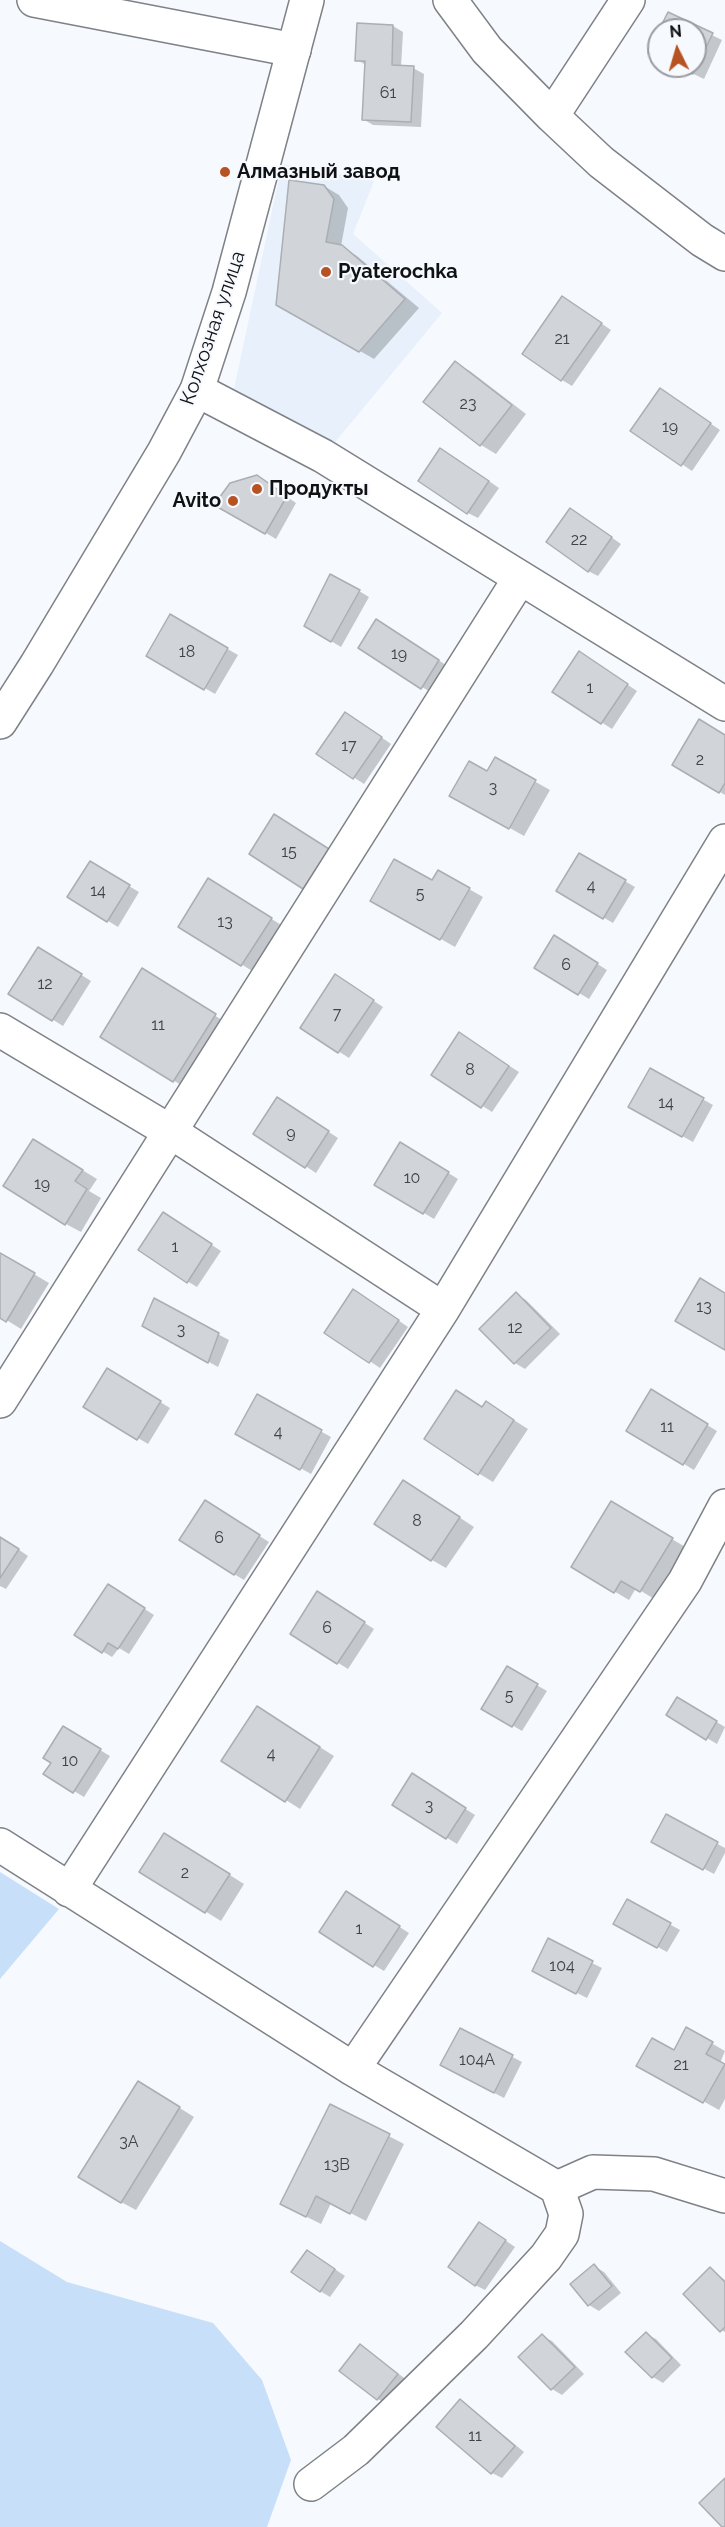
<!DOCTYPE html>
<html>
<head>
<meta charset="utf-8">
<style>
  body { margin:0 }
  #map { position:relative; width:725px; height:2527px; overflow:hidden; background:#f6f9fe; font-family:Raleway,sans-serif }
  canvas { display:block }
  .north { position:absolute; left:647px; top:18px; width:60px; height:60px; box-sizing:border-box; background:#f6f9fe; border:2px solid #9a9ca0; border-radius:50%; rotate:355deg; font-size:16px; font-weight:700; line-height:24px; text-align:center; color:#101113 }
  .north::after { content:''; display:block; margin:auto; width:21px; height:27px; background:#b75223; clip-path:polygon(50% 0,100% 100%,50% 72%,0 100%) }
</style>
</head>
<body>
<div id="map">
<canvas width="725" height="2527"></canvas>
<div class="north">N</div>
</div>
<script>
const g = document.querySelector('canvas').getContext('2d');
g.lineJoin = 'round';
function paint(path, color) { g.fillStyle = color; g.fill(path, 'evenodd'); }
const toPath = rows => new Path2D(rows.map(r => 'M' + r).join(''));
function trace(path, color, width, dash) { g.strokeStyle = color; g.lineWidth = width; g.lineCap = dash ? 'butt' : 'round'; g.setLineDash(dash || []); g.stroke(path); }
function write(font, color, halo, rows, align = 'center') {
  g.font = font + ' Raleway,sans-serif'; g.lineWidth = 4.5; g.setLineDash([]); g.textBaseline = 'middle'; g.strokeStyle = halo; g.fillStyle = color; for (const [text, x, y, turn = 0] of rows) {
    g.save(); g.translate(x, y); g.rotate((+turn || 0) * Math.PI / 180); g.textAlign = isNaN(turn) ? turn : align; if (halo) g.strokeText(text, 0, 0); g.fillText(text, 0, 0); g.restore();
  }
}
paint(toPath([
  [282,164,374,181,353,234,442,313,331,447,234,389]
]), '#e7f0fb');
paint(toPath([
  [0,1872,59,1909,0,1979],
  [0,2241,67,2282,213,2323,262,2380,291,2460,267,2527,0,2527]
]), '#c8dffa');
paint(toPath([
  [669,14,722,40,704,79,677,66,695,66,695,30,661,30],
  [358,24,393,26,403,32,401,67,413,68,424,74,421,127,373,125,363,119,366,65,357,60],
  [324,186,339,195,348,208,341,246,357,256,419,308,374,359,277,304],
  [573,304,611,330,572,386,562,380],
  [455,363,470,371,526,414,496,454,481,445,425,402],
  [670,396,720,430,692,471,632,430],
  [451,455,499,488,478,518,468,513],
  [267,483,296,503,276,539,217,504],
  [580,515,621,544,598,576,588,571],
  [359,591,369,597,341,647,306,626],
  [170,616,238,655,215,694,148,655],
  [387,627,449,667,432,693,422,687],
  [589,659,637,691,612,729,554,692],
  [355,719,391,744,364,784,318,754],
  [725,736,725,795,674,765],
  [495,759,550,790,524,836,451,795,487,773],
  [285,822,338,856,313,894,303,888],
  [580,855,635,887,613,923,558,891],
  [90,863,139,892,118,927,69,897],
  [439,872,483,897,455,947,372,900,433,882],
  [224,889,286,928,257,974,180,926],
  [564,943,607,970,589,999,536,967],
  [48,954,91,981,63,1026,10,993],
  [156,979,222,1020,189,1090,102,1036],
  [345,982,383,1007,349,1058,302,1028],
  [469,1040,519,1072,492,1112,433,1074],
  [651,1070,713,1105,693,1142,630,1107],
  [287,1105,338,1138,316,1173,255,1133],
  [401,1144,458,1179,434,1219,376,1184],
  [48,1149,97,1179,89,1191,101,1198,81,1232,66,1224],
  [174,1220,221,1251,197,1287,187,1281],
  [0,1254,49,1283,21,1329,0,1316],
  [516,1294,526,1300,560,1334,525,1369,515,1363],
  [364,1297,408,1327,380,1368,326,1332],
  [155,1301,229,1340,218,1367,144,1326],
  [108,1370,170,1408,148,1444,85,1406],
  [651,1391,717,1431,694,1470,628,1430],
  [257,1396,331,1437,311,1474,237,1433],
  [483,1408,501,1412,528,1429,493,1482,478,1473],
  [418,1490,474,1527,446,1568,432,1560],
  [611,1503,687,1548,656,1600,636,1588,629,1600,573,1567],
  [215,1508,269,1542,244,1580,234,1574],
  [0,1537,28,1556,6,1589,0,1586],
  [118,1592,154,1615,129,1654,119,1648,112,1657,102,1651],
  [328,1599,374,1629,348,1669,292,1634],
  [507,1668,547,1691,522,1731,483,1708],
  [678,1699,725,1727,717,1744,668,1715],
  [272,1717,334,1756,300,1809,286,1800],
  [73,1734,110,1756,84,1797,46,1774],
  [422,1781,475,1815,457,1844,394,1805],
  [666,1816,725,1848,725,1853,714,1874,663,1847],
  [179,1843,244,1884,221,1921,141,1872],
  [356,1899,409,1933,384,1971,374,1965],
  [628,1901,680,1930,667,1952,615,1924],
  [592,1963,602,1968,587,1998,544,1976],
  [687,2029,725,2051,720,2063,725,2066,725,2099,719,2110,638,2065,674,2052],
  [461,2030,522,2062,504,2098,452,2071],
  [153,2091,194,2117,136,2210,121,2202],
  [331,2106,404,2144,366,2221,331,2203,321,2224,297,2212],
  [489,2229,515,2247,485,2290,475,2285],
  [317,2257,345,2276,330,2297,320,2291],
  [594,2266,604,2272,621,2293,599,2311,589,2305],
  [710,2269,725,2280,725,2332,721,2330],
  [646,2334,656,2339,681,2365,663,2383,653,2377,628,2352],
  [542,2336,552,2341,584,2374,562,2395,552,2389,521,2357],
  [360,2346,407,2380,388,2405,378,2399],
  [460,2401,470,2407,524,2452,502,2478,492,2473]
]), '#0003');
const building = toPath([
  [668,12,713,33,693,74,676,66,695,66,695,30,659,30,668,12],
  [357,23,393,25,392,65,414,66,411,122,362,120,365,61,355,61,357,23],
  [659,31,659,58,648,53,659,31],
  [289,180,324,185,334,199,326,242,342,245,405,299,359,352,276,305,289,180],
  [562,296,602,323,561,381,522,354,562,296],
  [455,361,512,405,480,446,423,402,455,361],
  [660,388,711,423,681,466,630,431,660,388],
  [440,448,489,481,467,514,418,481,440,448],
  [257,475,287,496,265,534,214,505,230,483,257,475],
  [570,508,612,537,588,572,546,542,570,508],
  [330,574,360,590,331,642,304,626,330,574],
  [170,614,228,648,204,690,146,656,170,614],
  [376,619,439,660,421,689,358,648,376,619],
  [579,651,628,684,601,724,552,692,579,651],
  [345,712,382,737,353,779,316,754,345,712],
  [699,719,725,735,725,783,719,793,672,765,699,719],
  [495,757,536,780,509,829,449,796,469,761,487,771,495,757],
  [274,814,329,849,303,889,249,854,274,814],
  [579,853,626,880,603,919,556,891,579,853],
  [394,859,432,880,438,870,470,888,440,940,370,901,394,859],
  [90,861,130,885,107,922,67,897,90,861],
  [208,878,272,918,241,966,178,927,208,878],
  [554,935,598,963,578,995,534,968,554,935],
  [38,947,82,974,52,1021,8,994,38,947],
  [142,968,216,1014,173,1082,100,1037,142,968],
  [335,974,374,1000,338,1053,300,1028,335,974],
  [459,1032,509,1066,481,1108,431,1075,459,1032],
  [650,1068,704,1098,682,1137,628,1107,650,1068],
  [277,1097,329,1131,305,1168,253,1134,277,1097],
  [33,1139,83,1170,75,1181,87,1189,65,1225,3,1186,33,1139],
  [400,1142,449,1172,423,1214,374,1185,400,1142],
  [163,1212,212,1244,187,1283,138,1250,163,1212],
  [0,1253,35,1273,6,1322,0,1318,0,1253],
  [700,1278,725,1293,725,1350,675,1321,700,1278],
  [353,1289,399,1320,369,1363,324,1333,353,1289],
  [516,1292,551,1328,514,1364,479,1329,516,1292],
  [154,1298,219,1333,208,1363,142,1326,154,1298],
  [107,1368,161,1401,137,1440,83,1407,107,1368],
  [651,1389,708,1424,683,1465,626,1431,651,1389],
  [456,1390,482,1407,486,1401,514,1420,478,1475,424,1439,456,1390],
  [257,1394,322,1430,300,1470,235,1434,257,1394],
  [403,1480,460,1517,431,1561,374,1524,403,1480],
  [205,1500,260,1535,234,1575,179,1540,205,1500],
  [611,1501,673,1538,640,1592,621,1581,614,1593,571,1567,611,1501],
  [0,1537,19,1549,0,1578,0,1537],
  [108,1584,145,1608,118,1649,108,1643,102,1653,74,1635,108,1584],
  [317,1591,365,1622,337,1664,290,1634,317,1591],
  [507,1666,538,1684,512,1727,481,1709,507,1666],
  [677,1697,717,1721,706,1740,666,1715,677,1697],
  [257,1706,320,1747,285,1802,221,1761,257,1706],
  [63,1726,101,1749,73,1793,43,1774,51,1763,43,1758,63,1726],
  [412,1773,466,1808,446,1839,392,1805,412,1773],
  [666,1814,718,1842,703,1870,651,1842,666,1814],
  [164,1833,230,1874,205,1913,139,1872,164,1833],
  [346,1891,400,1926,373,1967,319,1932,346,1891],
  [627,1899,671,1923,657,1948,613,1924,627,1899],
  [548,1938,593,1961,576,1994,532,1971,548,1938],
  [686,2027,713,2042,706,2054,725,2064,703,2103,636,2066,652,2038,674,2050,686,2027],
  [460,2028,513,2055,494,2093,440,2065,460,2028],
  [138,2081,180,2107,121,2203,78,2177,138,2081],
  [330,2104,390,2134,350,2214,316,2196,306,2217,280,2204,330,2104],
  [479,2222,506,2240,475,2286,448,2267,479,2222],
  [307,2250,335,2269,320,2292,291,2272,307,2250],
  [594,2264,612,2286,588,2306,570,2284,594,2264],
  [710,2267,725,2282,725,2327,720,2332,683,2294,710,2267],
  [646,2332,672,2358,652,2378,625,2352,646,2332],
  [542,2334,575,2367,551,2390,518,2357,542,2334],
  [360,2344,398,2374,377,2400,339,2371,360,2344],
  [460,2399,515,2446,491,2474,436,2427,460,2399],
  [725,2478,725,2527,722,2527,699,2503,725,2478]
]);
paint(building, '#d1d5da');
trace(building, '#abaeb2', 1.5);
const minor = toPath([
  [34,0,294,50],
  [450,0,487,50,552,116,601,162,702,240,725,254],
  [552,116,628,0],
  [197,390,323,456,725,704],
  [0,1030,171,1132,443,1309],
  [0,1401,520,578],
  [725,1506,685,1581,353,2069,557,2188,593,2172,654,2174,725,2196],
  [0,1845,353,2069],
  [69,1890,443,1309,725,841],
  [311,2484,356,2450,474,2335,546,2257,562,2234,566,2214,557,2188]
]);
const major = toPath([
  [0,722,37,664,164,452,197,390,229,292,307,0]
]);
trace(minor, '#7e8286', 36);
trace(major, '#7e8286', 36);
trace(minor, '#fff', 33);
trace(major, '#fff', 33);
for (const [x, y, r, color] of [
  [225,172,6,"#b75223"],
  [326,272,6,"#b75223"],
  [257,489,6,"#b75223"],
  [233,501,6,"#b75223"]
]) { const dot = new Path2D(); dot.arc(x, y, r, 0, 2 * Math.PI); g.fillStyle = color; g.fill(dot); trace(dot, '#f6f9fe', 2); }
write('16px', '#404245', null, [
  ["61",388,93],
  ["21",562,339],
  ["23",468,404],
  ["19",670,427],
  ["22",579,540],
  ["18",187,652],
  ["19",399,654],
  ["1",590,688],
  ["17",349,746],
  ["2",700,760],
  ["3",493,788],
  ["15",289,852],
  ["4",591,886],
  ["14",98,891],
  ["5",420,894],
  ["13",225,922],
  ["6",566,965],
  ["12",45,984],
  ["7",337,1014],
  ["11",158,1025],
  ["8",470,1070],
  ["14",666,1103],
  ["9",291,1133],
  ["10",412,1178],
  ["19",42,1184],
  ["1",175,1247],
  ["13",704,1307],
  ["12",515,1328],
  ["3",181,1330],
  ["11",667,1427],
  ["4",278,1432],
  ["8",417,1521],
  ["6",219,1538],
  ["6",327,1628],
  ["5",509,1696],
  ["4",271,1754],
  ["10",70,1761],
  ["3",429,1806],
  ["2",185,1873],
  ["1",359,1929],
  ["104",562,1966],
  ["104А",477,2060],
  ["21",681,2065],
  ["3А",129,2142],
  ["13В",337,2165],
  ["11",475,2436]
]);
write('bold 20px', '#101113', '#f6f9fe', [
  ["Алмазный завод",237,172],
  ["Pyaterochka",338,272],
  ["Продукты",269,489],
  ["Avito",221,501,"right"]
], 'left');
write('20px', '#101113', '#f6f9fe', [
  ["Колхозная улица",213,328,-71]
]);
</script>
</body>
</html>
